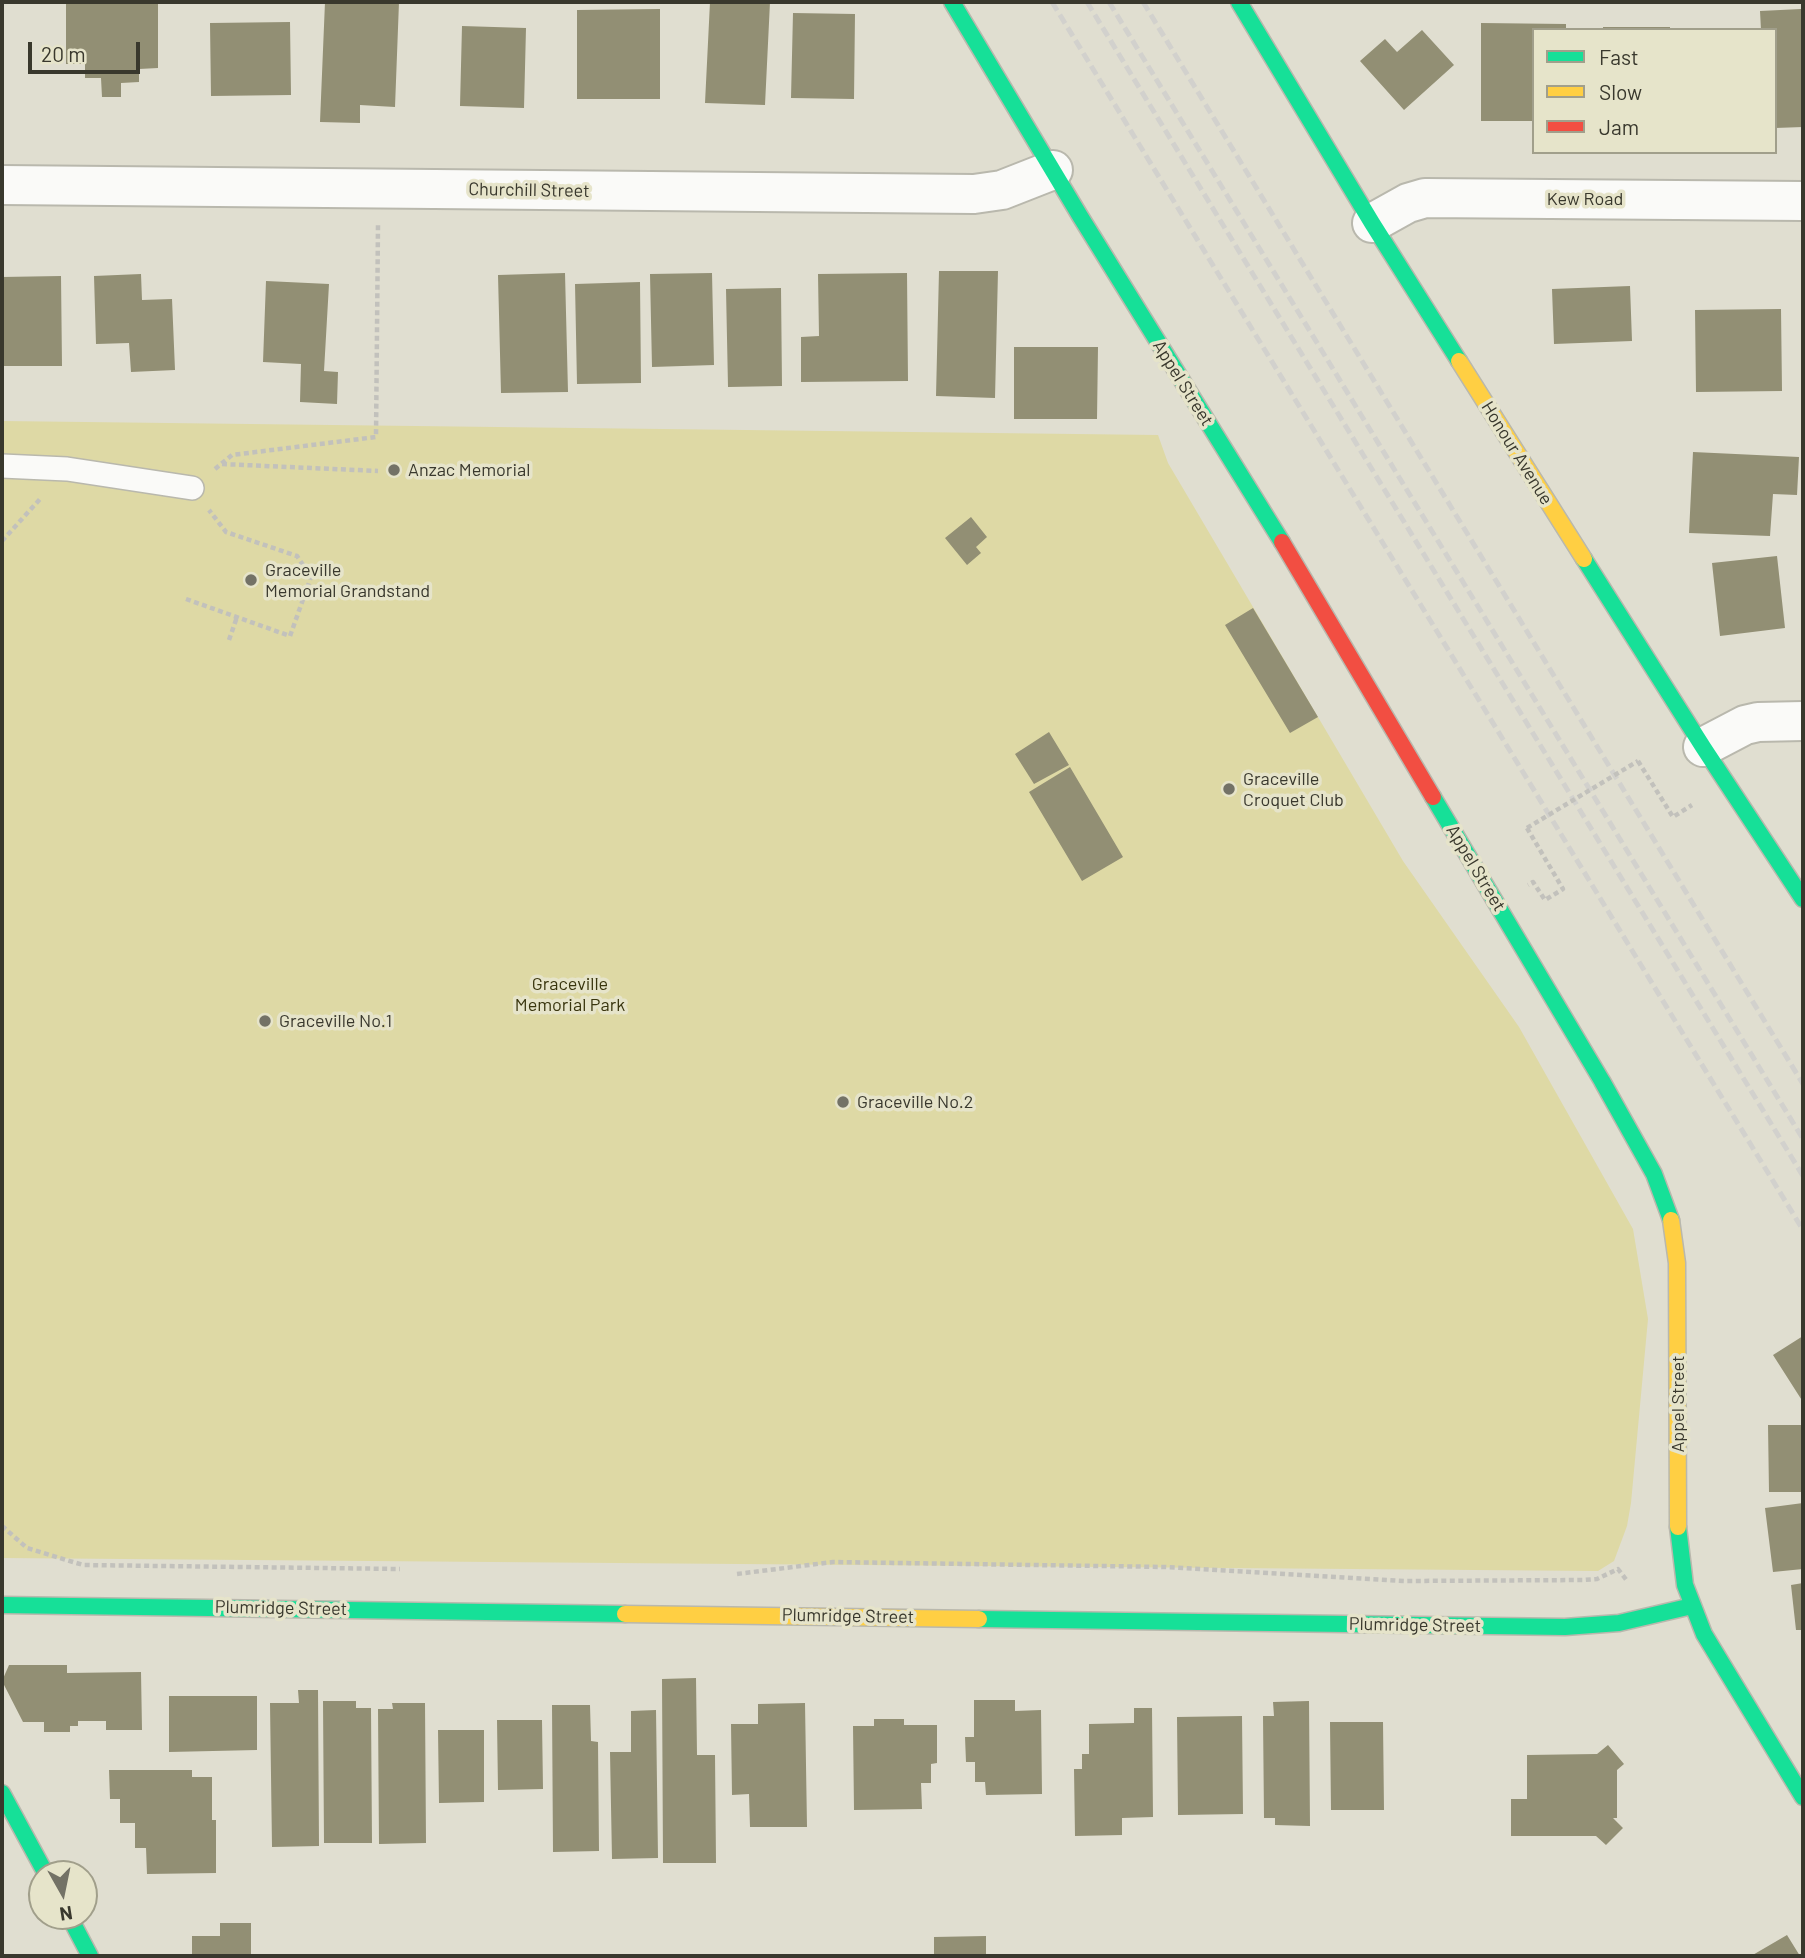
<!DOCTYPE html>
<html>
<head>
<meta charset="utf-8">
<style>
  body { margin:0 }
  #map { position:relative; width:1805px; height:1958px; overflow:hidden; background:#e0ded0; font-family:Barlow,sans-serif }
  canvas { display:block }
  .frame { position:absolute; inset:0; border:4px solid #39382d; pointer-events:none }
  .legend { position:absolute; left:1532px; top:28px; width:245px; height:126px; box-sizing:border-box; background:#e6e4ca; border:2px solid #a19f8b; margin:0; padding:9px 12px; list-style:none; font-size:21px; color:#39382d }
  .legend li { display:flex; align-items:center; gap:14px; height:35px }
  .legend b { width:35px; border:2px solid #a19f8b }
  .north { position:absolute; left:28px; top:1860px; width:70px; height:70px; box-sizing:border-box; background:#e6e4ca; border:2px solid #a19f8b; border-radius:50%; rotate:171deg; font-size:19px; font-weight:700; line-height:28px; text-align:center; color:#39382d }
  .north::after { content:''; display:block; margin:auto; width:24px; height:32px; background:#737266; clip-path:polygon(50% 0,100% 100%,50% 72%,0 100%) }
  .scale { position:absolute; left:28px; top:42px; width:112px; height:32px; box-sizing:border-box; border:4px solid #39382d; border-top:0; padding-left:9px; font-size:21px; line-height:24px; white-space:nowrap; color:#39382d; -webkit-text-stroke:5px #e6e4ca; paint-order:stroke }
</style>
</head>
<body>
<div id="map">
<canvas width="1805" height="1958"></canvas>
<div class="frame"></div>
<ul class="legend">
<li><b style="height:9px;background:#16e098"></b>Fast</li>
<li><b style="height:9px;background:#ffcf43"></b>Slow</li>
<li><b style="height:9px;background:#f24e42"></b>Jam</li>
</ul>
<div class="north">N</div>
<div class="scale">20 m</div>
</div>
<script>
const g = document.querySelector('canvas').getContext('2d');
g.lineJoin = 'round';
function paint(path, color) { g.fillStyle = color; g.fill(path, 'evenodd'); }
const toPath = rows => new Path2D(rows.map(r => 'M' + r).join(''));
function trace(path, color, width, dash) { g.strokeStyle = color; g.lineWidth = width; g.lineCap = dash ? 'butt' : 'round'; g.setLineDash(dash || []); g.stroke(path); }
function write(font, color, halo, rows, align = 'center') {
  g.font = font + ' Barlow,sans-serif'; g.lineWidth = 7; g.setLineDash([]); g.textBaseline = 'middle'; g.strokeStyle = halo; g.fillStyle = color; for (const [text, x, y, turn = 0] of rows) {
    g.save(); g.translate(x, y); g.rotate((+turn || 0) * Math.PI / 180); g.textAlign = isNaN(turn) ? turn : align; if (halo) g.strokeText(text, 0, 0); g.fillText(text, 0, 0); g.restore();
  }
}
paint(toPath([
  [2,421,1158,435,1168,463,1403,861,1519,1027,1633,1229,1648,1319,1631,1503,1627,1526,1614,1561,1598,1571,2,1558]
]), '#ded9a5');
paint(toPath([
  [66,2,158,2,158,68,139,69,139,82,121,83,121,97,102,97,101,78,85,78,85,64,66,64],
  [325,2,399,2,395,107,360,105,360,123,320,122],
  [710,2,770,2,765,105,705,103],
  [660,9,660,99,577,99,577,10],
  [1801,9,1803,127,1775,128,1775,30,1761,30,1760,11],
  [793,13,855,14,854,99,791,98],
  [290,22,291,95,211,96,210,23],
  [1481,23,1566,24,1566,30,1534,30,1534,121,1481,121],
  [462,26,526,28,524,108,460,106],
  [1603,27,1670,27,1670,30,1603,30],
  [1422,30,1454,65,1404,110,1360,61,1385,39,1397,52],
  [939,271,998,271,995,398,936,396],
  [565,273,568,392,501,393,498,275],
  [712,273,714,365,652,367,650,274],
  [907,273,908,381,801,382,801,337,819,336,818,274],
  [141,274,142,300,172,299,175,370,131,372,129,343,96,344,94,276],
  [61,276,62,366,2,366,2,277],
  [266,281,329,284,324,371,338,372,337,404,300,402,301,364,263,362],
  [640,282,641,383,577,384,575,284],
  [1630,286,1632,341,1554,344,1552,289],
  [781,288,782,386,728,387,726,289],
  [1781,309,1782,391,1696,392,1695,310],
  [1014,347,1098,347,1097,419,1014,419],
  [1693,452,1799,457,1797,495,1773,494,1770,536,1689,533],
  [971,517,987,537,976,547,981,553,967,565,945,538],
  [1777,556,1785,628,1720,636,1712,563],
  [1253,608,1318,717,1290,733,1225,625],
  [1049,732,1069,765,1034,784,1015,754],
  [1070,767,1123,857,1082,881,1029,792],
  [1803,1336,1803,1402,1773,1355],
  [1768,1425,1803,1425,1803,1492,1769,1492],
  [1803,1503,1803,1569,1773,1572,1765,1508],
  [1803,1583,1803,1630,1796,1630,1791,1585],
  [9,1665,67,1665,67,1673,141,1672,142,1730,106,1730,106,1721,78,1721,78,1726,70,1726,70,1732,44,1732,44,1722,23,1722,2,1681],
  [696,1678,697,1755,715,1755,716,1863,663,1863,662,1679],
  [298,1690,318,1690,319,1846,272,1847,270,1703,299,1703],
  [169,1696,257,1696,257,1750,169,1752],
  [974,1700,1015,1700,1015,1711,1041,1710,1042,1794,986,1795,985,1782,975,1782,975,1762,966,1762,965,1737,974,1737],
  [323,1701,356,1701,356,1708,371,1708,372,1843,324,1843],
  [1309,1701,1310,1826,1275,1825,1275,1818,1264,1818,1263,1716,1274,1716,1273,1702],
  [392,1703,425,1703,426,1843,379,1844,378,1709,393,1709],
  [805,1703,807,1827,750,1827,749,1794,732,1795,731,1724,758,1724,758,1704],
  [552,1705,590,1705,591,1741,598,1742,599,1851,553,1852],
  [1134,1708,1152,1708,1153,1817,1122,1818,1122,1835,1075,1836,1074,1769,1082,1769,1082,1754,1089,1754,1089,1724,1134,1723],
  [656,1710,658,1858,612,1859,610,1752,631,1752,631,1711],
  [1242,1716,1243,1814,1178,1815,1177,1717],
  [874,1719,904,1719,904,1725,937,1725,937,1763,931,1764,931,1783,921,1783,922,1809,854,1810,853,1726,874,1726],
  [497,1720,542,1720,543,1789,498,1790],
  [1330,1722,1383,1722,1384,1810,1331,1810],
  [438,1730,484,1730,484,1802,439,1803],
  [1608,1745,1624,1764,1617,1770,1617,1818,1613,1818,1623,1828,1606,1845,1596,1836,1511,1836,1511,1799,1527,1799,1527,1755,1597,1754],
  [109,1770,192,1770,192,1777,212,1777,212,1820,216,1820,216,1873,147,1874,146,1848,135,1848,135,1823,120,1823,120,1799,110,1799],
  [220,1923,251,1923,251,1956,192,1956,192,1936,220,1936],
  [1787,1935,1800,1956,1751,1956],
  [986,1936,986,1956,934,1956,934,1937]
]), '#928f74');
const lane = toPath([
  [2,466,67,469,192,488]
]);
const street = toPath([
  [2,185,974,194,1002,190,1053,170],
  [1372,223,1408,203,1425,198,1803,201],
  [1703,747,1745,725,1758,722,1803,721]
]);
const fast = toPath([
  [952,2,1080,216,1282,542],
  [1239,2,1372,223,1459,361],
  [1584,559,1703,747,1803,899],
  [1433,797,1602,1081,1654,1174,1671,1220],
  [1678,1527,1685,1585,1704,1634,1803,1797],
  [2,1605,625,1614],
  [979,1619,1565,1627,1619,1623,1692,1606],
  [2,1793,46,1874],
  [69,1916,90,1956]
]);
const slow = toPath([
  [1459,361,1584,559],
  [1671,1220,1677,1263,1678,1527],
  [625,1614,979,1619]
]);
const jam = toPath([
  [1282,542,1433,797]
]);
trace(lane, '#b9b8ad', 26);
trace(street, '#b9b8ad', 42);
trace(fast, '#b9b8ad', 19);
trace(slow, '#b9b8ad', 19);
trace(jam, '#b9b8ad', 19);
trace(toPath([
  [222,464,378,471],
  [215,469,232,455,376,437,378,224],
  [2,541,41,498],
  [186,599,290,636,311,577,297,556,226,532,209,510],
  [229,640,237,617],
  [1638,761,1673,817,1692,805],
  [1527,828,1563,889,1545,900,1533,882,1528,885],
  [2,1526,27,1548,83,1565,400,1569],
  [737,1574,833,1562,1166,1567,1405,1581,1584,1580,1597,1579,1618,1569,1628,1582]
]), '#c2c1bc', 4.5, [5, 3.5]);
trace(lane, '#fafaf8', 23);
trace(street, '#fafaf8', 38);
trace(fast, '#16e098', 16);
trace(slow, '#ffcf43', 16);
trace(jam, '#f24e42', 16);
trace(toPath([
  [1052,2,1803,1230],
  [1087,2,1803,1176],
  [1109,2,1803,1139],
  [1143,2,1803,1084]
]), '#d2d1cd', 5, [10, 5]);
trace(toPath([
  [1527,828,1638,761]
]), '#c2c1bc', 4.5, [5, 3.5]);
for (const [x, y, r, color] of [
  [394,470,7,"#737266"],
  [251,580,7,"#737266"],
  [1229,789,7,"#737266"],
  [265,1021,7,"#737266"],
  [843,1102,7,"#737266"]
]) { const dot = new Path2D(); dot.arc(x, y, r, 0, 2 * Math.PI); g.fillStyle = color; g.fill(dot); trace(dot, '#e6e4ca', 2.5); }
write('18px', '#39382d', '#e6e4ca', [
  ["Churchill Street",529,190,1],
  ["Kew Road",1585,199],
  ["Appel Street",1183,383,58],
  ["Honour Avenue",1517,453,58],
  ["Appel Street",1476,868,59],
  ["Appel Street",1678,1404,-90],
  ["Plumridge Street",281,1608,1],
  ["Plumridge Street",848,1616,1],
  ["Plumridge Street",1415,1625,1]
]);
write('18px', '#39382d', '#e6e4ca', [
  ["Anzac Memorial",408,470],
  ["Graceville",265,570],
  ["Memorial Grandstand",265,591],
  ["Graceville",1243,779],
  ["Croquet Club",1243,800],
  ["Graceville No.1",279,1021],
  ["Graceville No.2",857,1102]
], 'left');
write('18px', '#39350e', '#e6e4ca', [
  ["Graceville",570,984],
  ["Memorial Park",570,1005]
]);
</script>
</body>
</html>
